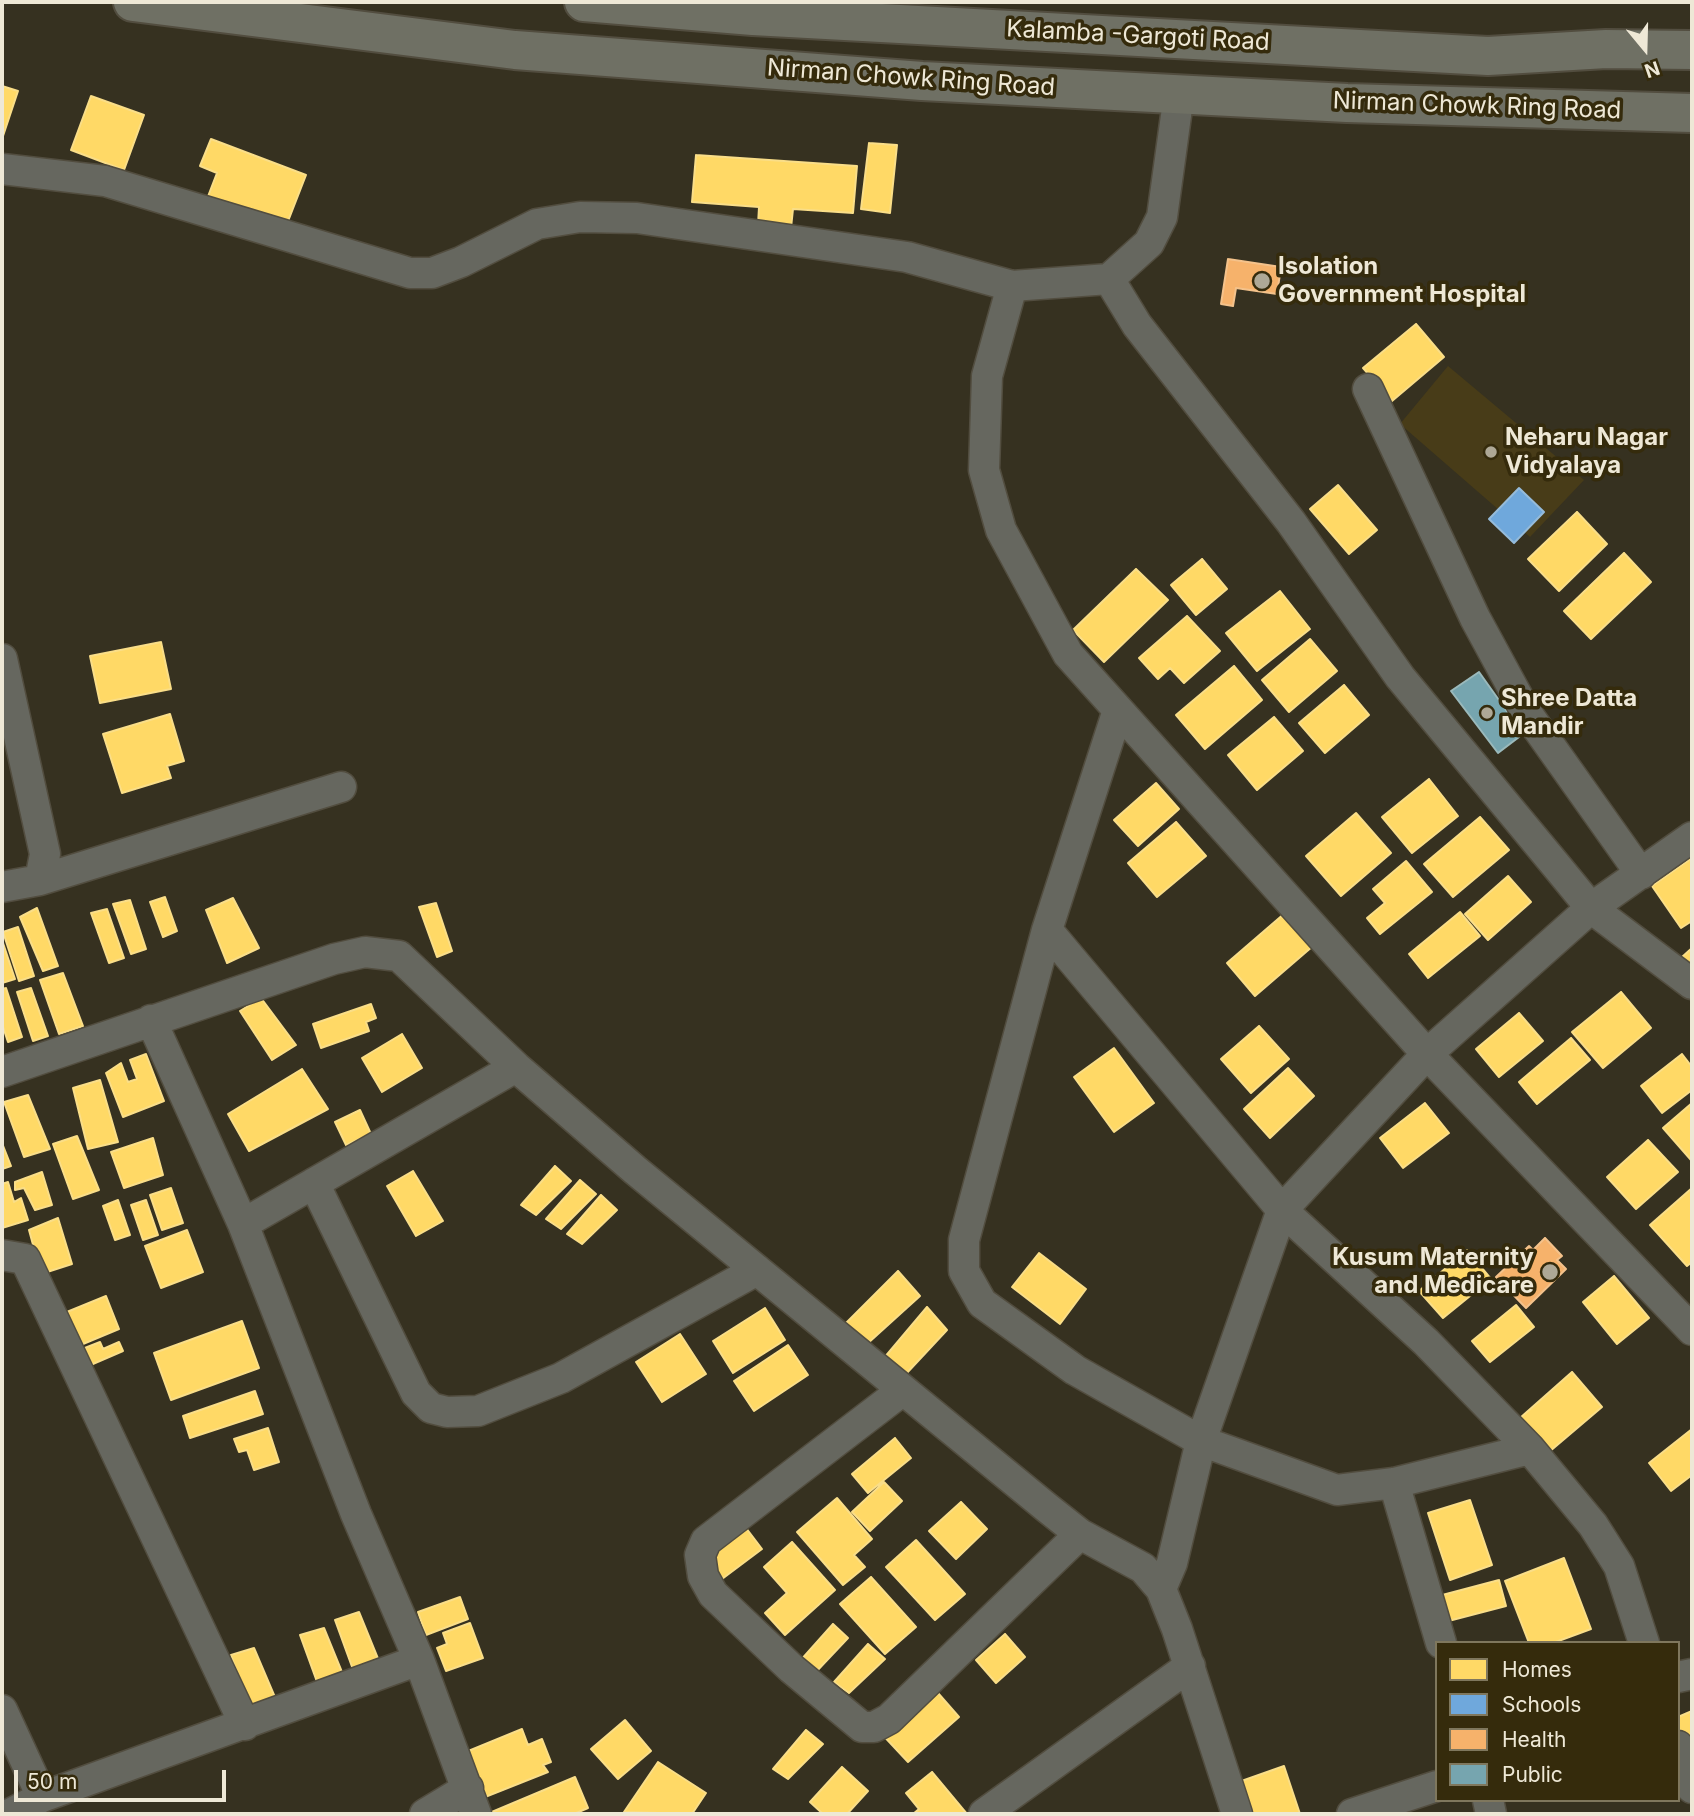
<!DOCTYPE html>
<html>
<head>
<meta charset="utf-8">
<style>
  body { margin:0 }
  #map { position:relative; width:1694px; height:1816px; overflow:hidden; background:#363120; font-family:Inter,sans-serif }
  canvas { display:block }
  .frame { position:absolute; inset:0; border:4px solid #eee8d6; pointer-events:none }
  .legend { position:absolute; left:1435px; top:1641px; width:245px; height:161px; box-sizing:border-box; background:#352b0c; border:2px solid #7f775d; margin:0; padding:9px 12px; list-style:none; font-size:21px; color:#eee8d6 }
  .legend li { display:flex; align-items:center; gap:14px; height:35px }
  .legend b { width:35px; border:2px solid #7f775d }
  .north { position:absolute; left:1610px; top:14px; width:70px; height:70px; -webkit-text-stroke:5px #352b0c; paint-order:stroke; rotate:161deg; font-size:19px; font-weight:700; line-height:28px; text-align:center; color:#eee8d6 }
  .north::after { content:''; display:block; margin:auto; width:24px; height:32px; background:#eee8d6; clip-path:polygon(50% 0,100% 100%,50% 72%,0 100%) }
  .scale { position:absolute; left:14px; top:1770px; width:212px; height:32px; box-sizing:border-box; border:4px solid #eee8d6; border-top:0; padding-left:9px; font-size:21px; line-height:24px; white-space:nowrap; color:#eee8d6; -webkit-text-stroke:5px #352b0c; paint-order:stroke }
</style>
</head>
<body>
<div id="map">
<canvas width="1694" height="1816"></canvas>
<div class="frame"></div>
<ul class="legend">
<li><b style="height:19px;background:#ffd966"></b>Homes</li>
<li><b style="height:19px;background:#6fa8dc"></b>Schools</li>
<li><b style="height:19px;background:#f6b26b"></b>Health</li>
<li><b style="height:19px;background:#76a5af"></b>Public</li>
</ul>
<div class="north">N</div>
<div class="scale">50 m</div>
</div>
<script>
const g = document.querySelector('canvas').getContext('2d');
g.lineJoin = 'round';
function paint(path, color) { g.fillStyle = color; g.fill(path, 'evenodd'); }
const toPath = rows => new Path2D(rows.map(r => 'M' + r).join(''));
function trace(path, color, width, dash) { g.strokeStyle = color; g.lineWidth = width; g.lineCap = dash ? 'butt' : 'round'; g.setLineDash(dash || []); g.stroke(path); }
function write(font, color, halo, rows, align = 'center') {
  g.font = font + ' Inter,sans-serif'; g.lineWidth = 7; g.setLineDash([]); g.textBaseline = 'middle'; g.strokeStyle = halo; g.fillStyle = color; for (const [text, x, y, turn = 0] of rows) {
    g.save(); g.translate(x, y); g.rotate((+turn || 0) * Math.PI / 180); g.textAlign = isNaN(turn) ? turn : align; if (halo) g.strokeText(text, 0, 0); g.fillText(text, 0, 0); g.restore();
  }
}
paint(toPath([
  [1448,366,1584,480,1530,537,1400,424]
]), '#483c18');
const homes = toPath([
  [2,86,18,91,2,139,2,86],
  [91,96,144,115,124,170,71,150,91,96],
  [211,139,306,175,285,229,207,199,217,173,200,166,211,139],
  [869,143,897,145,890,213,861,209,869,143],
  [696,155,857,166,853,213,793,209,791,228,758,225,759,207,692,202,696,155],
  [1416,324,1444,357,1392,401,1363,368,1416,324],
  [1338,485,1377,530,1349,554,1310,509,1338,485],
  [1577,512,1607,544,1559,591,1528,559,1577,512],
  [1624,553,1651,582,1591,639,1564,611,1624,553],
  [1202,559,1227,589,1196,615,1171,585,1202,559],
  [1136,569,1168,600,1104,662,1073,630,1136,569],
  [1280,591,1310,629,1257,671,1226,633,1280,591],
  [1187,616,1220,651,1184,683,1170,668,1158,679,1139,658,1187,616],
  [1310,639,1337,671,1289,712,1262,680,1310,639],
  [161,642,171,689,100,703,90,656,161,642],
  [1234,666,1262,700,1205,749,1176,715,1234,666],
  [1344,685,1369,715,1325,753,1299,723,1344,685],
  [170,714,184,761,167,766,171,778,122,793,103,734,170,714],
  [1274,717,1303,751,1257,790,1228,755,1274,717],
  [1429,779,1458,816,1412,853,1382,817,1429,779],
  [1156,783,1179,809,1138,846,1114,820,1156,783],
  [1356,813,1391,853,1341,896,1306,856,1356,813],
  [1480,817,1509,850,1453,897,1424,864,1480,817],
  [1176,822,1206,856,1157,897,1128,863,1176,822],
  [1692,858,1692,921,1681,928,1652,886,1692,858],
  [1406,861,1432,892,1380,934,1367,918,1385,903,1373,889,1406,861],
  [1508,876,1531,902,1488,940,1465,914,1508,876],
  [165,897,177,931,163,937,150,902,165,897],
  [233,898,259,948,227,963,206,910,233,898],
  [130,900,146,949,131,954,113,904,130,900],
  [436,903,452,951,437,957,419,907,436,903],
  [37,908,58,966,43,971,20,917,37,908],
  [107,909,124,958,109,963,91,913,107,909],
  [1460,912,1480,936,1428,978,1409,954,1460,912],
  [1285,913,1313,946,1255,996,1227,963,1285,913],
  [18,927,34,976,19,981,3,932,18,927],
  [2,940,15,979,2,983,2,940],
  [1692,948,1692,970,1682,957,1692,948],
  [63,973,83,1026,59,1034,40,980,63,973],
  [6,988,22,1037,8,1042,2,1024,2,989,6,988],
  [31,988,48,1036,33,1041,17,992,31,988],
  [1621,992,1651,1028,1603,1068,1572,1032,1621,992],
  [261,998,296,1045,272,1060,240,1011,261,998],
  [371,1004,376,1018,366,1022,369,1031,321,1048,313,1024,371,1004],
  [1519,1013,1543,1041,1499,1077,1476,1049,1519,1013],
  [1259,1026,1289,1059,1251,1093,1221,1059,1259,1026],
  [402,1034,422,1068,382,1092,362,1058,402,1034],
  [1571,1038,1590,1060,1537,1104,1519,1082,1571,1038],
  [1114,1048,1154,1103,1114,1132,1074,1077,1114,1048],
  [146,1054,164,1101,123,1117,106,1073,121,1063,128,1082,137,1079,130,1060,146,1054],
  [1682,1054,1692,1067,1692,1090,1662,1113,1641,1086,1682,1054],
  [1288,1068,1314,1096,1270,1138,1244,1109,1288,1068],
  [302,1069,328,1109,249,1151,228,1114,302,1069],
  [100,1080,118,1142,88,1149,73,1088,100,1080],
  [28,1095,50,1149,24,1157,4,1102,28,1095],
  [1425,1103,1449,1133,1403,1168,1380,1138,1425,1103],
  [1692,1103,1692,1159,1691,1160,1663,1128,1692,1103],
  [360,1110,371,1134,346,1145,335,1122,360,1110],
  [77,1136,99,1190,73,1199,53,1144,77,1136],
  [153,1138,163,1175,124,1188,111,1152,153,1138],
  [1648,1140,1678,1172,1636,1209,1607,1177,1648,1140],
  [2,1143,11,1166,2,1169,2,1143],
  [555,1166,571,1181,536,1215,521,1205,555,1166],
  [413,1171,443,1221,416,1236,387,1186,413,1171],
  [42,1172,52,1205,35,1210,24,1188,15,1190,15,1182,42,1172],
  [580,1180,596,1194,561,1229,546,1219,580,1180],
  [8,1182,14,1202,21,1198,28,1220,2,1228,2,1184,8,1182],
  [171,1188,183,1223,162,1230,150,1195,171,1188],
  [1692,1188,1692,1262,1687,1266,1650,1225,1692,1188],
  [601,1195,617,1210,582,1244,567,1234,601,1195],
  [118,1200,130,1235,115,1240,103,1206,118,1200],
  [146,1200,158,1235,143,1240,131,1205,146,1200],
  [58,1218,72,1264,41,1274,29,1230,58,1218],
  [187,1230,203,1272,161,1288,145,1246,187,1230],
  [1467,1250,1491,1279,1443,1318,1419,1291,1467,1250],
  [1039,1253,1086,1289,1060,1324,1012,1287,1039,1253],
  [898,1271,920,1296,867,1344,842,1327,898,1271],
  [1614,1276,1649,1318,1617,1344,1583,1302,1614,1276],
  [106,1296,119,1329,71,1349,57,1316,106,1296],
  [1516,1305,1534,1327,1490,1362,1472,1341,1516,1305],
  [927,1307,947,1330,905,1375,884,1358,927,1307],
  [765,1308,785,1340,733,1373,713,1341,765,1308],
  [242,1321,259,1368,171,1400,154,1353,242,1321],
  [680,1334,706,1374,662,1402,636,1362,680,1334],
  [100,1342,103,1349,119,1342,123,1351,79,1370,72,1353,100,1342],
  [788,1345,808,1375,754,1411,734,1381,788,1345],
  [1572,1372,1602,1407,1549,1452,1520,1418,1572,1372],
  [255,1391,263,1414,190,1438,183,1416,255,1391],
  [268,1428,279,1462,254,1470,247,1450,239,1452,234,1439,268,1428],
  [1692,1429,1692,1475,1671,1491,1649,1463,1692,1429],
  [895,1438,911,1458,868,1493,852,1474,895,1438],
  [884,1482,902,1501,870,1531,852,1512,884,1482],
  [837,1498,872,1539,854,1555,865,1567,843,1585,797,1532,837,1498],
  [1470,1500,1492,1565,1450,1580,1428,1513,1470,1500],
  [961,1502,987,1529,956,1559,929,1531,961,1502],
  [743,1524,762,1549,722,1579,704,1555,743,1524],
  [916,1540,965,1594,935,1620,886,1567,916,1540],
  [792,1542,835,1590,785,1635,765,1613,787,1593,764,1567,792,1542],
  [1564,1558,1591,1629,1553,1643,1529,1643,1505,1581,1564,1558],
  [871,1577,916,1627,885,1654,840,1604,871,1577],
  [1499,1580,1506,1606,1437,1624,1431,1598,1499,1580],
  [460,1597,468,1619,426,1635,418,1612,460,1597],
  [359,1612,381,1666,355,1675,335,1620,359,1612],
  [470,1623,483,1658,446,1671,437,1648,447,1644,443,1633,470,1623],
  [833,1624,848,1638,814,1674,800,1661,833,1624],
  [324,1628,346,1682,320,1690,300,1635,324,1628],
  [1005,1634,1025,1657,996,1683,976,1660,1005,1634],
  [868,1644,885,1659,849,1693,834,1682,868,1644],
  [254,1648,277,1702,250,1711,231,1655,254,1648],
  [931,1685,959,1717,908,1762,879,1731,931,1685],
  [1692,1711,1692,1762,1678,1725,1678,1717,1692,1711],
  [625,1720,651,1751,618,1779,591,1749,625,1720],
  [522,1729,528,1745,542,1739,551,1762,543,1765,548,1772,480,1799,461,1754,522,1729],
  [806,1730,823,1744,788,1779,773,1769,806,1730],
  [658,1762,706,1793,692,1814,624,1812,658,1762],
  [1284,1766,1300,1814,1243,1814,1233,1784,1284,1766],
  [842,1767,868,1791,847,1814,823,1814,810,1802,842,1767],
  [932,1772,967,1814,913,1814,919,1809,906,1793,932,1772],
  [575,1777,588,1808,574,1814,487,1814,575,1777]
]);
paint(homes, '#ffd966');
trace(homes, '#fade88', 2);
const schools = toPath([
  [1519,488,1544,512,1514,543,1489,519,1519,488]
]);
paint(schools, '#6fa8dc');
trace(schools, '#95bbda', 2);
const health = toPath([
  [1228,259,1281,267,1277,294,1236,288,1233,306,1221,304,1228,259],
  [1545,1238,1562,1256,1557,1260,1566,1269,1526,1308,1496,1277,1529,1246,1533,1250,1545,1238]
]);
paint(health, '#f6b26b');
trace(health, '#f4c28b', 2);
const public = toPath([
  [1479,672,1523,734,1498,753,1451,691,1479,672]
]);
paint(public, '#76a5af');
trace(public, '#9ab9bb', 2);
const minor = toPath([
  [2,169,105,181,410,273,432,273,461,262,537,224,580,217,637,218,907,257,1012,286,1109,279,1149,243,1162,217,1179,94],
  [1109,279,1137,325,1291,522,1400,677,1559,869,1591,908,1692,984],
  [1012,286,987,376,984,470,1001,530,1068,654,1427,1054,1692,1330],
  [1368,389,1475,618,1526,712,1641,874],
  [2,659,45,854,40,880,2,887],
  [1118,710,1047,930,964,1240,964,1271,982,1303,1075,1370,1201,1441,1337,1490,1394,1483,1530,1449],
  [40,880,341,787],
  [1047,930,1282,1210,1426,1342,1530,1449,1593,1525,1619,1566,1644,1643],
  [151,1020,243,1224,356,1514,419,1660],
  [2,1072,334,959,365,952,399,956,516,1067,635,1170,1046,1507,1080,1534,1143,1568,1161,1589,1177,1629,1237,1814],
  [314,1183,416,1393,431,1408,447,1412,478,1411,561,1378,757,1270],
  [243,1224,516,1067],
  [2,1255,25,1259,245,1725],
  [903,1390,706,1541,700,1555,703,1576,713,1594,792,1669,862,1727,874,1727,889,1719,1080,1534],
  [1394,1483,1441,1643],
  [1161,1589,1172,1563,1201,1441,1282,1210,1427,1054,1591,908,1692,837],
  [1678,1677,1692,1674],
  [2,1710,42,1797],
  [1678,1746,1692,1788],
  [1488,1800,1491,1814],
  [10,1814,42,1797,419,1660,476,1814],
  [425,1814,468,1788],
  [984,1814,1190,1666],
  [1352,1814,1437,1786]
]);
const primary = toPath([
  [133,2,515,50,922,81,1347,103,1692,113],
  [584,2,753,16,1488,56,1606,49,1692,50]
]);
trace(minor, '#524d3f', 33);
trace(primary, '#524d3f', 42);
trace(minor, '#66675f', 30);
trace(primary, '#6f7064', 38);
for (const [x, y, r, color] of [
  [1262,281,9,"#aea896"],
  [1491,452,7,"#aea896"],
  [1487,713,7,"#aea896"],
  [1550,1272,9,"#aea896"]
]) { const dot = new Path2D(); dot.arc(x, y, r, 0, 2 * Math.PI); g.fillStyle = color; g.fill(dot); trace(dot, '#352b0c', 2.5); }
write('24px', '#eee8d6', '#352b0c', [
  ["Kalamba -Gargoti Road",1138,36,3],
  ["Nirman Chowk Ring Road",911,78,4],
  ["Nirman Chowk Ring Road",1477,106,2]
]);
write('bold 24px', '#eee8d6', '#352b0c', [
  ["Isolation",1278,267],
  ["Government Hospital",1278,295],
  ["Neharu Nagar",1505,438],
  ["Vidyalaya",1505,466],
  ["Shree Datta",1501,699],
  ["Mandir",1501,727],
  ["Kusum Maternity",1534,1258,"right"],
  ["and Medicare",1534,1286,"right"]
], 'left');
</script>
</body>
</html>
